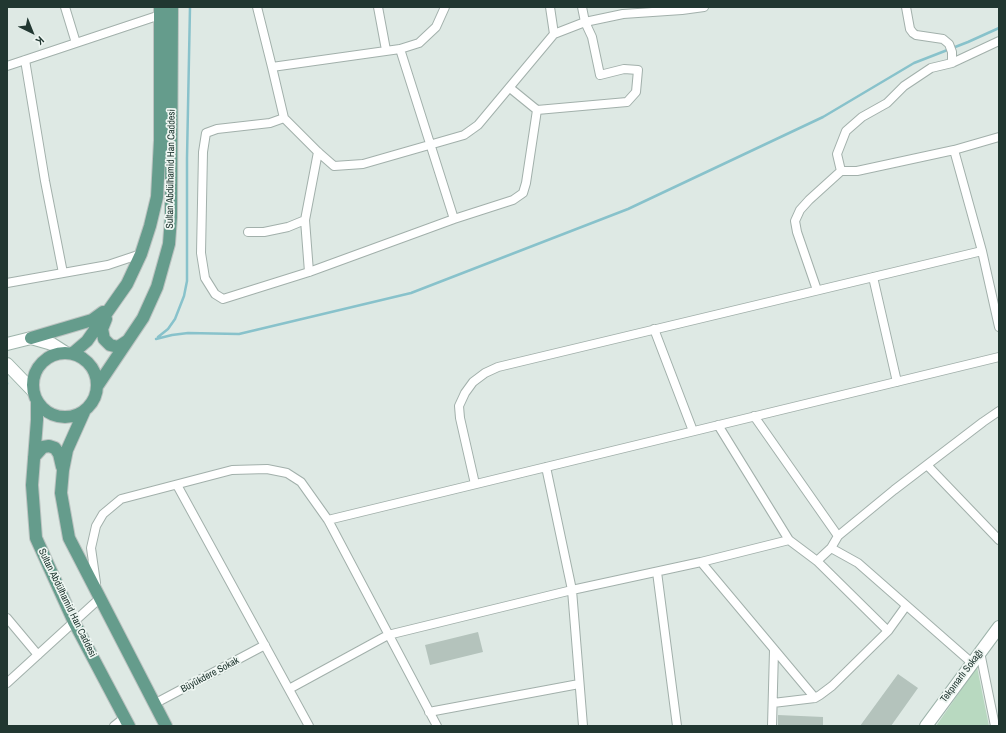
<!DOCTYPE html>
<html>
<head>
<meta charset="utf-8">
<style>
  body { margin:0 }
  #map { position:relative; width:1006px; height:733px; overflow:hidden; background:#dee9e4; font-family:"Archivo Narrow",sans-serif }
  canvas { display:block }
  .frame { position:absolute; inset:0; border:8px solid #213731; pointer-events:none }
  .north { position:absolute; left:12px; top:12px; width:40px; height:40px; -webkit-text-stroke:3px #eef6f2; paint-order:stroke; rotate:137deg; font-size:11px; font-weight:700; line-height:16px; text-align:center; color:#213731 }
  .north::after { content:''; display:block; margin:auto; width:14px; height:18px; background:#213731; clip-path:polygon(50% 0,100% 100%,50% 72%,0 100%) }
</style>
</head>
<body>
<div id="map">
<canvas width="1006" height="733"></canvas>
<div class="frame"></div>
<div class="north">K</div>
</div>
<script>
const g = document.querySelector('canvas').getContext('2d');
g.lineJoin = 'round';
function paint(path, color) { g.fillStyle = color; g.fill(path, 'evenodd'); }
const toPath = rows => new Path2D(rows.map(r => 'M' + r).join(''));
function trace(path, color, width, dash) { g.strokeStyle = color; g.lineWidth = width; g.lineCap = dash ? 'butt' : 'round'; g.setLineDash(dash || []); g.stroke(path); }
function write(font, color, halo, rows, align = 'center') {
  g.font = font + ' "Archivo Narrow",sans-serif'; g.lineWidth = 3.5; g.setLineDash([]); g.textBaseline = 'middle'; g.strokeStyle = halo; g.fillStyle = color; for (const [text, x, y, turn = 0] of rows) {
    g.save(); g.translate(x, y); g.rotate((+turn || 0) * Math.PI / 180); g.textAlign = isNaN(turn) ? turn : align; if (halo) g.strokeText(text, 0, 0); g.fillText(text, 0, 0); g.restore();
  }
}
paint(toPath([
  [977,667,989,726,936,726]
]), '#b8d9c0');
trace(toPath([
  [158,337,168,329,175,319,184,296,187,281,187,158,190,7],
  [156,339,172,335,188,333,239,334,411,293,628,209,823,117,914,63,968,42,999,28],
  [7,384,7,383]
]), '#88c2cb', 2.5);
paint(toPath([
  [478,632,483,652,430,665,425,645],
  [898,674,918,688,891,726,860,726],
  [778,715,823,717,823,726,778,726]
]), '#b4c3bc');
const street = toPath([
  [65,7,76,43],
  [257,7,272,67,284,118,318,152,334,166,363,164,464,135,478,125,554,34,585,22,623,14,682,10,704,7],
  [378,7,386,50],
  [550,7,554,34],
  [906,7,910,29,913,33,916,35,943,39,949,44,952,52,952,63],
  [999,41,952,63,931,68,904,86,887,103,862,117,846,131,837,154,841,171,857,171,954,150,982,251,999,327],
  [400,49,454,219],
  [25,60,45,181,63,273],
  [7,66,160,15],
  [272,67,400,49,419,43,436,27,445,7],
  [510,88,537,110,627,102,636,92,638,70,624,69,600,75,592,37,585,22,582,7],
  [284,118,270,123,217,129,206,133,203,152,201,253,205,278,215,294,223,299,309,272,454,219,513,200,523,193,526,183,537,110],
  [954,150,999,137],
  [248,232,264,232,288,227,305,220],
  [309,272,305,220,318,152],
  [873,277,897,382],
  [7,283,108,265,141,254],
  [817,290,797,232,795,221,800,210,809,200,841,171],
  [654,329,693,431],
  [754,416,838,536],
  [718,425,789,540,817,561,888,631],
  [927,465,999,540],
  [546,467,572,590,583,726],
  [475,484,460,418,459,406,465,393,473,382,485,373,498,367,982,251],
  [177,485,309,726],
  [328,520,999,357],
  [831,548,858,563,972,663],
  [817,561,831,548,838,536,894,490,983,422,999,411],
  [701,562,815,698],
  [657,572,677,726],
  [96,583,91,548,96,526,103,514,121,499,232,470,267,469,287,473,301,482,328,520,437,726],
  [7,618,38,655],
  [980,652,995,726],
  [7,683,99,599,98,595],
  [289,689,388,635,572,590,701,562,789,540],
  [773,703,815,698,820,695,832,686,888,631,906,606],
  [154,704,265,645],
  [429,712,579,684],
  [114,726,124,718],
  [772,726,774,650]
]);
const secondary = toPath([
  [7,344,31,338,52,344,66,353],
  [7,364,33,391],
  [926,726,999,627]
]);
const primary = toPath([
  [106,319,102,329,104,339,110,345,118,347,127,341],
  [31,338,92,320,103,312],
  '33 385a32 32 0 1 1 64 0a32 32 0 1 1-64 0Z',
  [73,353,87,341,127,284,141,254,150,226,157,197,160,140,160,7],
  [98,385,143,318,157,287,169,244,171,217,172,7],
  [37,401,37,420,32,485,36,538,74,622,129,726],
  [84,412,67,450,63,470,61,493,69,538,166,726],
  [34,457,43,447,49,446,55,448,59,454,62,467]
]);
trace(street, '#a2b0ab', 10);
trace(secondary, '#9eb4ab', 14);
trace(primary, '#bcc3c1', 14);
trace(street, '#fff', 8);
trace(secondary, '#fff', 12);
trace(primary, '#659c8c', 12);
write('10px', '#213731', '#eef6f2', [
  ["Sultan Abdülhamid Han Caddesi",171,169,-89],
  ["Sultan Abdülhamid Han Caddesi",67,603,64],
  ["Büyükdere Sokak",210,675,-28],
  ["Tekpınarlı Sokağı",962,676,-53]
]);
</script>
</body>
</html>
